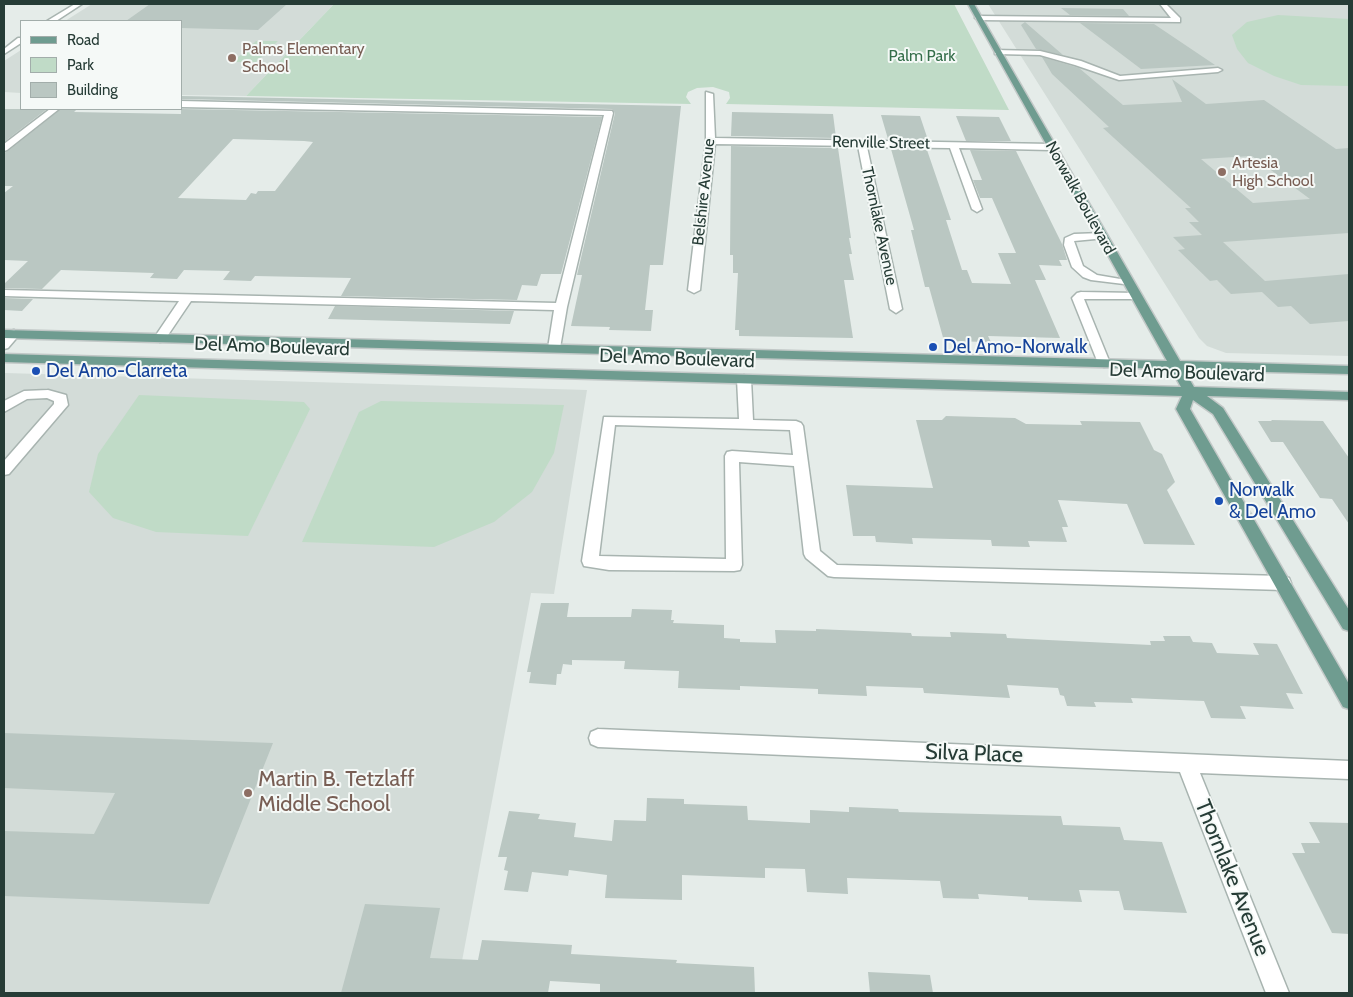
<!DOCTYPE html>
<html>
<head>
<meta charset="utf-8">
<style>
  body { margin:0 }
  #map { position:relative; width:1353px; height:997px; overflow:hidden; background:#e5ece9; font-family:Cabin,sans-serif }
  canvas { display:block }
  .frame { position:absolute; inset:0; border:5px solid #263c36; pointer-events:none }
  .legend { position:absolute; left:20px; top:20px; width:162px; height:90px; box-sizing:border-box; background:#f5f9f7; border:1px solid #a2adaa; margin:0; padding:6px 9px; list-style:none; font-size:15px; color:#263c36 }
  .legend li { display:flex; align-items:center; gap:10px; height:25px }
  .legend b { width:25px; border:1px solid #a2adaa }
</style>
</head>
<body>
<div id="map">
<canvas width="1353" height="997"></canvas>
<div class="frame"></div>
<ul class="legend">
<li><b style="height:6px;background:#6f9c90"></b>Road</li>
<li><b style="height:14px;background:#c0dbc7"></b>Park</li>
<li><b style="height:14px;background:#bac7c2"></b>Building</li>
</ul>
</div>
<script>
const g = document.querySelector('canvas').getContext('2d');
g.lineJoin = 'round';
function paint(path, color) { g.fillStyle = color; g.fill(path, 'evenodd'); }
const toPath = rows => new Path2D(rows.map(r => 'M' + r).join(''));
function trace(path, color, width, dash) { g.strokeStyle = color; g.lineWidth = width; g.lineCap = dash ? 'butt' : 'round'; g.setLineDash(dash || []); g.stroke(path); }
function write(font, color, halo, rows, align = 'center') {
  g.font = font + ' Cabin,sans-serif'; g.lineWidth = 4; g.setLineDash([]); g.textBaseline = 'middle'; g.strokeStyle = halo; g.fillStyle = color; for (const [text, x, y, turn = 0] of rows) {
    g.save(); g.translate(x, y); g.rotate((+turn || 0) * Math.PI / 180); g.textAlign = isNaN(turn) ? turn : align; if (halo) g.strokeText(text, 0, 0); g.fillText(text, 0, 0); g.restore();
  }
}
paint(toPath([
  [92,4,334,4,246,96,181,95,181,21,65,21],
  [988,4,1349,4,1349,356,1226,353,1207,346,1199,338],
  [21,50,21,93,4,92,4,61],
  [5,373,587,390,554,594,531,593,456,993,4,993,4,375]
]), '#d3dcd8');
paint(toPath([
  [334,4,954,4,1009,110,726,104,730,98,729,92,713,87,697,88,688,92,686,97,691,104,246,96],
  [1278,15,1349,19,1349,86,1301,85,1274,76,1248,63,1237,49,1232,35,1247,22],
  [256,41,278,41,256,62,233,62],
  [139,395,304,402,310,409,248,536,156,532,113,518,89,492,98,454],
  [381,401,564,405,554,453,532,492,494,522,434,547,302,542,359,412]
]), '#c0dbc7');
paint(toPath([
  [150,4,287,4,258,30,181,28,181,21,126,21],
  [1061,8,1123,9,1129,16,1070,15],
  [1025,22,1063,55,1036,49,1021,25],
  [1080,23,1154,24,1215,65,1141,69],
  [1042,57,1079,68,1123,105,1182,102,1172,79,1206,104,1264,100,1336,149,1349,148,1349,233,1223,242,1265,281,1349,274,1349,321,1310,324,1291,306,1278,307,1262,292,1231,294,1217,280,1210,281,1178,250,1185,249,1173,237,1202,235,1189,222,1199,222,1185,208,1191,208,1103,128,1109,127,1052,74],
  [1252,156,1310,199,1253,203,1201,159],
  [181,96,681,106,663,265,650,265,645,310,653,310,651,331,609,330,610,327,571,326,582,275,577,275,615,113,612,109,181,99],
  [4,109,47,109,4,142],
  [61,109,77,109,74,112,181,114,181,109,602,117,561,274,541,274,537,286,522,285,517,300,341,296,351,278,255,276,251,281,223,280,230,271,184,270,177,279,150,278,154,273,61,270,42,289,4,288,4,284,28,261,4,260,4,193,13,186,4,186,4,153,8,151],
  [233,139,304,141,313,142,275,191,258,191,256,194,251,193,246,200,178,198],
  [732,112,833,114,836,138,731,136],
  [881,115,920,116,928,140,888,139],
  [956,116,999,117,1011,141,966,141],
  [731,146,838,148,851,238,849,238,852,254,849,254,854,280,844,280,853,338,739,336,739,330,735,330,738,273,733,273,733,255,730,255],
  [891,149,927,150,951,220,946,220,962,270,967,270,972,283,1011,284,998,253,1016,253,992,198,980,198,973,180,982,180,970,150,1016,151,1062,244,1067,260,1059,260,1062,266,1039,265,1046,280,1035,280,1060,338,988,336,991,342,944,341,929,287,925,287,911,230,914,230],
  [4,298,33,299,22,311,4,310],
  [335,306,514,311,510,324,328,319],
  [946,416,1015,418,1026,424,1082,425,1080,421,1140,422,1154,450,1162,454,1175,482,1167,490,1195,545,1144,544,1127,504,1058,500,1068,527,1062,527,1067,542,1028,541,1030,547,992,546,991,540,912,538,913,544,876,542,875,536,853,536,846,485,933,488,916,420,942,420],
  [1271,420,1323,421,1349,458,1349,524,1332,499,1320,498,1283,442,1271,442,1258,421,1272,421],
  [541,603,569,603,567,617,631,617,632,609,672,610,671,620,674,620,673,623,724,625,724,638,740,639,740,642,776,643,775,630,816,631,816,629,911,633,912,636,951,637,950,632,1006,634,1007,638,1151,645,1150,641,1165,641,1163,636,1190,636,1193,642,1212,643,1217,653,1259,655,1253,643,1277,644,1303,694,1286,693,1294,709,1240,706,1246,719,1211,718,1204,701,1131,698,1133,703,1094,702,1096,707,1067,706,1064,696,1060,695,1058,688,1007,685,1010,698,924,693,923,688,866,686,867,696,818,694,818,689,740,686,740,690,678,688,679,671,624,669,625,661,572,660,572,665,563,664,561,674,557,674,556,685,529,683,531,672,527,672],
  [4,733,273,743,209,904,4,896,4,831,94,834,115,793,4,788],
  [647,798,684,799,684,804,747,806,748,820,810,823,810,810,849,812,849,807,898,809,899,812,1061,816,1063,825,1120,827,1124,840,1162,842,1187,913,1124,910,1119,891,1079,890,1082,902,1028,900,1028,897,978,894,979,899,943,898,940,881,847,878,848,894,807,892,805,869,765,868,765,878,682,875,682,900,605,898,607,875,569,870,568,876,532,872,528,892,504,890,508,871,504,870,507,857,498,857,509,811,540,814,538,819,576,823,574,837,612,841,614,820,646,821],
  [1309,822,1349,823,1349,934,1332,933,1292,853,1305,853,1301,843,1320,843],
  [365,904,440,908,430,958,478,960,482,940,572,945,571,954,677,960,676,963,754,967,755,993,600,993,600,984,550,981,548,993,341,993],
  [868,972,930,975,933,993,870,993]
]), '#bac7c2');
const minor = toPath([
  [75,4,82,4,56,21,47,21,75,4],
  [1160,4,1166,4,1180,18,1180,22,979,20,975,18,979,16,1171,18,1160,4],
  [18,38,21,38,21,43,4,54,4,49,18,38],
  [995,50,1040,51,1081,61,1120,76,1218,68,1222,70,1218,72,1119,80,1075,65,1040,55,998,54,995,54,995,50],
  [706,92,713,94,715,138,1051,144,1056,147,1051,150,959,148,982,209,977,212,972,209,950,148,867,147,902,309,896,313,890,309,858,146,715,144,700,290,694,293,688,290,706,141,706,92],
  [181,101,612,111,613,113,567,307,560,348,554,352,548,348,554,310,191,301,164,341,160,342,154,338,179,301,4,296,4,290,556,303,604,115,181,107,181,101],
  [50,109,59,109,7,150,4,151,4,144,50,109],
  [1102,233,1106,234,1107,236,1106,238,1074,241,1083,266,1097,275,1132,281,1134,283,1132,285,1091,280,1083,277,1072,267,1064,245,1065,238,1074,234,1102,233],
  [1081,292,1136,293,1142,296,1136,299,1084,299,1110,363,1109,366,1104,367,1098,363,1072,298,1077,293,1081,292],
  [14,330,20,334,8,348,4,349,4,338,10,331,14,330],
  [744,375,751,379,753,420,796,421,801,423,803,426,820,551,837,565,1283,576,1289,578,1291,583,1289,588,1283,590,834,577,828,576,806,558,804,554,794,466,739,462,742,565,740,570,734,571,609,570,584,566,582,561,604,417,739,419,737,379,744,375],
  [615,425,790,430,793,455,732,451,727,452,725,456,726,559,599,556,615,425],
  [48,390,66,395,68,405,9,474,4,475,4,461,54,404,54,401,47,398,27,399,4,412,4,401,24,391,48,390],
  [598,729,1349,761,1349,779,1200,773,1289,993,1266,993,1180,772,598,747,591,744,589,738,591,732,598,729]
]);
const major = toPath([
  [968,4,974,4,1180,361,1349,366,1349,374,1184,370,1194,387,1349,392,1349,400,1207,396,1223,408,1349,610,1349,631,1343,629,1213,414,1193,400,1190,409,1349,684,1349,709,1343,707,1176,409,1182,396,4,362,4,354,1181,387,1171,369,4,338,4,330,1167,361,968,4]
]);
trace(minor, '#a8b4b0', 3);
trace(major, '#c2c8c7', 3);
paint(minor, '#fff');
paint(major, '#6f9c90');
for (const [x, y, r, color] of [
  [232,58,5,"#8d6e63"],
  [1222,172,5,"#8d6e63"],
  [933,347,5,"#1a4fb4"],
  [36,371,5,"#1a4fb4"],
  [1219,501,5,"#1a4fb4"],
  [248,793,5,"#8d6e63"]
]) { const dot = new Path2D(); dot.arc(x, y, r, 0, 2 * Math.PI); g.fillStyle = color; g.fill(dot); trace(dot, '#f5f9f7', 2); }
write('16px', '#785e54', '#f5f9f7', [
  ["Palms Elementary",242,49],
  ["School",242,67],
  ["Artesia",1232,163],
  ["High School",1232,181]
], 'left');
write('16px', '#356e4a', '#f5f9f7', [
  ["Palm Park",922,56]
]);
write('16px', '#263c36', '#f5f9f7', [
  ["Renville Street",881,143,1],
  ["Belshire Avenue",704,192,-84],
  ["Norwalk Boulevard",1080,198,61],
  ["Thornlake Avenue",879,226,78]
]);
write('19px', '#263c36', '#f5f9f7', [
  ["Del Amo Boulevard",272,347,2],
  ["Del Amo Boulevard",677,359,2],
  ["Del Amo Boulevard",1187,373,2]
]);
write('19px', '#164399', '#f5f9f7', [
  ["Del Amo-Norwalk",943,347],
  ["Del Amo-Clarreta",46,371],
  ["Norwalk",1229,490],
  ["& Del Amo",1229,512]
], 'left');
write('22px', '#263c36', '#f5f9f7', [
  ["Silva Place",974,754,2],
  ["Thornlake Avenue",1232,878,68]
]);
write('22px', '#785e54', '#f5f9f7', [
  ["Martin B. Tetzlaff",258,780],
  ["Middle School",258,805]
], 'left');
</script>
</body>
</html>
